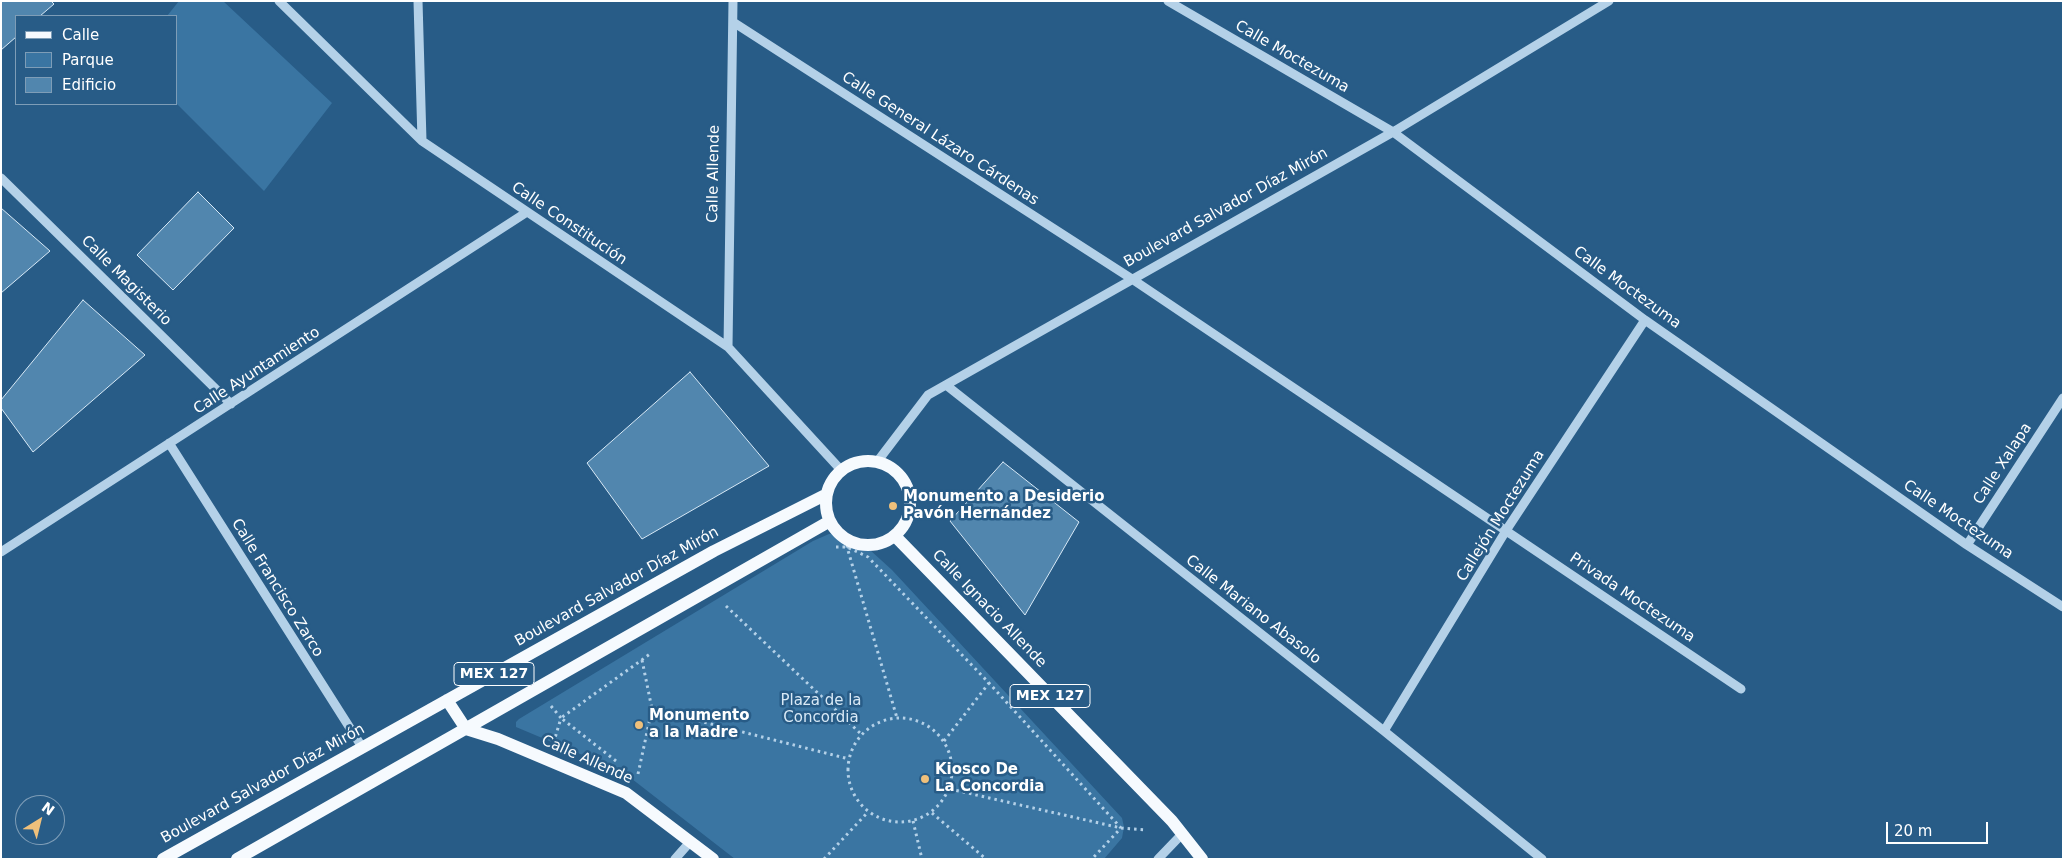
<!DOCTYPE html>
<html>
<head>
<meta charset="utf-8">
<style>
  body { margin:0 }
  #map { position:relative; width:2064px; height:860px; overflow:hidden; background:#285c87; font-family:"DejaVu Sans",sans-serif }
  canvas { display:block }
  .frame { position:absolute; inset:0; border:2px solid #fff; pointer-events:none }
  .legend { position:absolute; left:15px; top:15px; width:162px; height:90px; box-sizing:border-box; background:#285c87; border:1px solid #7e9db7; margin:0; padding:6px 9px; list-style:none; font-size:15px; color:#fff }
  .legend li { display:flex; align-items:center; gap:10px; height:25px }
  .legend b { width:25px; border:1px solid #7e9db7 }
  .north { position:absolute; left:15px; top:795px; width:50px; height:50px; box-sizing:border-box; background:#285c87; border:1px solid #7e9db7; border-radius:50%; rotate:36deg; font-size:14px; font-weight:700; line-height:20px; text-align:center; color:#fff }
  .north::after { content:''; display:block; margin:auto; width:18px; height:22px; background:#efc07b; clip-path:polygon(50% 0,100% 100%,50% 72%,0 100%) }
  .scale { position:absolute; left:1886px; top:822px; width:102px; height:22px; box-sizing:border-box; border:2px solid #fff; border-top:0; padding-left:6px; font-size:15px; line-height:18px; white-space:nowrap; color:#fff; -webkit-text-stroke:4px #285c87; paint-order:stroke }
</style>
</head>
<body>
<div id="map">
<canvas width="2064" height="860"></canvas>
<div class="frame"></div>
<ul class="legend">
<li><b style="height:6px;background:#f6fafe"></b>Calle</li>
<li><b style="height:14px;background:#3a75a2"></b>Parque</li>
<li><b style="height:14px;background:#5186ae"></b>Edificio</li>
</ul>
<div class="north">N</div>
<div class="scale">20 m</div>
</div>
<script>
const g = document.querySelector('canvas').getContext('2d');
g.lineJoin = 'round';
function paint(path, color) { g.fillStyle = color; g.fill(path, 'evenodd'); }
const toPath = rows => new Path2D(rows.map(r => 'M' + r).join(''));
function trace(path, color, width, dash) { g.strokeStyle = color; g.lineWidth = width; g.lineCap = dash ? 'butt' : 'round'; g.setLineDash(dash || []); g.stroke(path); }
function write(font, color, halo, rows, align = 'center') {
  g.font = font + ' "DejaVu Sans",sans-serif'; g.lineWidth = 5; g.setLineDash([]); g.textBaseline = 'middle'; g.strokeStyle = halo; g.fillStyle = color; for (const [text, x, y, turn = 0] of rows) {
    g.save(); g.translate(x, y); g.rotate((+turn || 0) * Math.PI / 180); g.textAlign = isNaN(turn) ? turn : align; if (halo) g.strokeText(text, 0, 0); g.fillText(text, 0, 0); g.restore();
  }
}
paint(toPath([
  [179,1,223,1,332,103,264,191,176,103,176,16,167,16],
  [829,534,842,534,859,540,892,570,1122,818,1124,827,1122,838,1104,859,735,859,623,772,516,727,516,722,519,719,813,541]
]), '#3a75a2');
const building = toPath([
  [1,1,51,1,54,4,40,16,16,16,16,37,1,50,1,1],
  [198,192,234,228,173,290,137,255,198,192],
  [1,208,50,251,1,293,1,208],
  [83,300,145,355,33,452,1,408,1,400,83,300],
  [690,372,769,466,642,539,587,463,690,372],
  [1003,462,1079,522,1025,615,950,521,1003,462]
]);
paint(building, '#5186ae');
trace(building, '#d8e9f6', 1);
trace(toPath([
  [862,545,847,547,897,718],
  [836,547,847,547,868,557,989,683,1121,828,1092,859],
  [726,606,861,734],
  [642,660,652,709,849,759],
  [551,706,561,718,555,738],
  '848 770a52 52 0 1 1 104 0a52 52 0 1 1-104 0Z',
  [944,741,989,683],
  [616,761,561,718,650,654],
  [638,774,652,709],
  [950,789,1121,828,1147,830],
  [932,813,986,859],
  [913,821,922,859],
  [824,859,868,812]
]), '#b4d1e8', 3, [2.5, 4]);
trace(toPath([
  [279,1,422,141,728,347,841,470],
  [418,1,422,141],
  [1168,1,1393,132,1645,320,1967,545,2063,607],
  [733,22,1132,279,1741,689],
  [1,178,231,404],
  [728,347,733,1],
  [946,385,1384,731,1542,859],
  [169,443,362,747],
  [877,462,928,395,1393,132,1609,1],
  [1967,545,2063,398],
  [1,552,527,212],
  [1384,731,1507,529,1645,320],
  [675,859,690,842],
  [1158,859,1183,833]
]), '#b4d1e8', 9);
trace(toPath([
  '826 503a42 42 0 1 1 84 0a42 42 0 1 1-84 0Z',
  [895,536,1172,821,1202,859],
  [447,700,466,729,498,739,626,793,713,859],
  [163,859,714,551,827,494],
  [237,859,830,521]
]), '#f6fafe', 12);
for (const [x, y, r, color] of [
  [893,506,5,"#efc07b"],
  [639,725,5,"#efc07b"],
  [925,779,5,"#efc07b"]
]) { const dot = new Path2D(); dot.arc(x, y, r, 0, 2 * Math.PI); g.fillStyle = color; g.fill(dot); trace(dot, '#285c87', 2); }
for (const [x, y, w] of [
  [494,674,80],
  [1050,696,80]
]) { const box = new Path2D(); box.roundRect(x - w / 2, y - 11.5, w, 23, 4); g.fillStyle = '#285c87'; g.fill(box); trace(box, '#fff', 1); }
write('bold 14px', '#fff', null, [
  ["MEX 127",494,674],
  ["MEX 127",1050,696]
]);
write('15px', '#fff', '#285c87', [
  ["Calle Moctezuma",1292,57,30],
  ["Calle General Lázaro Cárdenas",940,139,33],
  ["Calle Allende",714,174,-89],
  ["Boulevard Salvador Díaz Mirón",1226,208,-29],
  ["Calle Constitución",569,224,34],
  ["Calle Magisterio",126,281,45],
  ["Calle Moctezuma",1627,288,36],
  ["Calle Ayuntamiento",257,371,-33],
  ["Calle Xalapa",2003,464,-57],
  ["Callejón Moctezuma",1501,516,-58],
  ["Calle Moctezuma",1958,520,34],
  ["Boulevard Salvador Díaz Mirón",617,587,-29],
  ["Calle Francisco Zarco",277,588,58],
  ["Privada Moctezuma",1632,598,34],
  ["Calle Ignacio Allende",989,609,46],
  ["Calle Mariano Abasolo",1253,610,38],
  ["Calle Allende",587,760,24],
  ["Boulevard Salvador Díaz Mirón",263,784,-29]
]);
write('bold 15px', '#fff', '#285c87', [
  ["Monumento a Desiderio",903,497],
  ["Pavón Hernández",903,514],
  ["Monumento",649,716],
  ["a la Madre",649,733],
  ["Kiosco De",935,770],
  ["La Concordia",935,787]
], 'left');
write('15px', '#d8e9f6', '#285c87', [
  ["Plaza de la",821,701],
  ["Concordia",821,718]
]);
</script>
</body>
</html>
